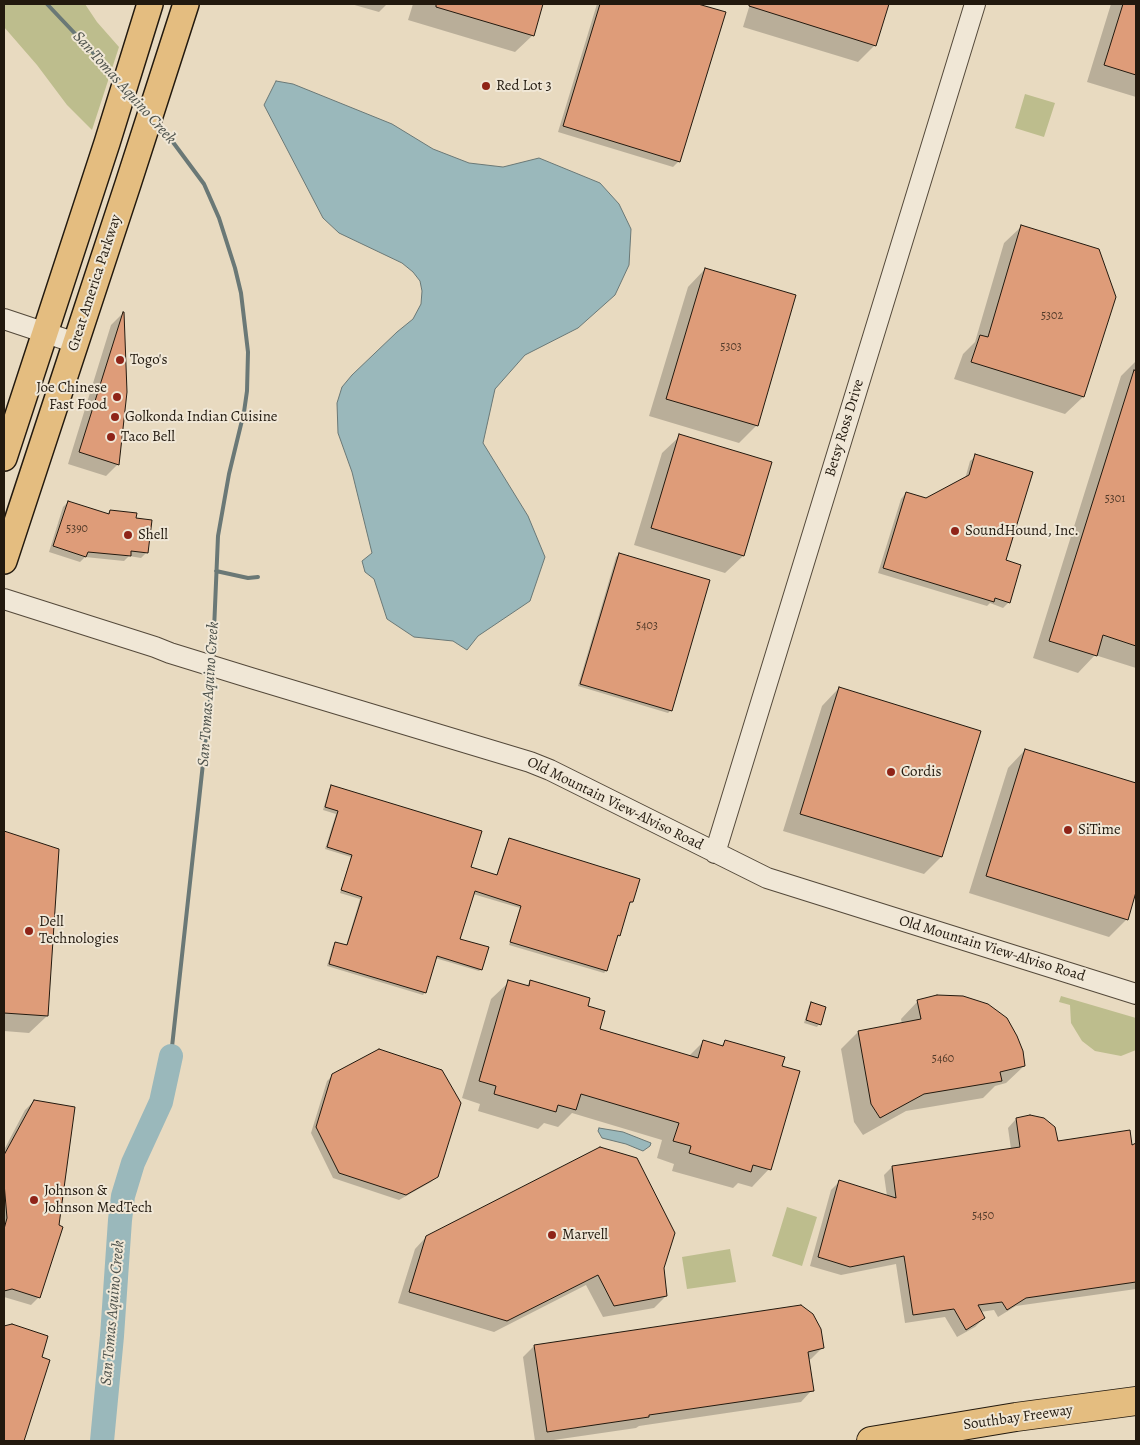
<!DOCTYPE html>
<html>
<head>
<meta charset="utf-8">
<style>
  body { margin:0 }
  #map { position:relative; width:1140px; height:1445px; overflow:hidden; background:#e8dac0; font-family:Alegreya,serif }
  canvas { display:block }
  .frame { position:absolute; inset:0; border:5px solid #22190e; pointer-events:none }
</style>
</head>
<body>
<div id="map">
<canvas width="1140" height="1445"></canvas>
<div class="frame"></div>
</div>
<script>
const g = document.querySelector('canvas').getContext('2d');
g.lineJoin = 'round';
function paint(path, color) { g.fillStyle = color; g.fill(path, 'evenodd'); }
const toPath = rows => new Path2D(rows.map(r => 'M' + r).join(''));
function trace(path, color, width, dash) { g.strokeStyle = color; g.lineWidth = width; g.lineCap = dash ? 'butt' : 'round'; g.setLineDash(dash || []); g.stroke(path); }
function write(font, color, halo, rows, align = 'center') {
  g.font = font + ' Alegreya,serif'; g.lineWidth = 4; g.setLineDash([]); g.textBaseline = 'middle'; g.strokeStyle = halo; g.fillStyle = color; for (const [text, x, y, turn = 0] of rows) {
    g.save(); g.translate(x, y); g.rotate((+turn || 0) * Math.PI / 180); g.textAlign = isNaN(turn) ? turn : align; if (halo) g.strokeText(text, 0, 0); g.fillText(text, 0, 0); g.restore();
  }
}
paint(toPath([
  [4,4,85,4,97,22,119,47,92,130,67,105,37,65,4,27],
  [1025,94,1055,103,1044,137,1015,128],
  [1061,996,1136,1018,1136,1050,1121,1056,1095,1051,1082,1041,1071,1023,1070,1005,1059,1002],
  [787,1207,817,1217,802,1266,772,1256],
  [730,1249,736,1282,687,1289,682,1257]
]), '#bdbd8d');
const water = toPath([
  [276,81,293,84,392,124,433,149,469,163,503,167,539,158,600,183,619,204,631,229,629,265,615,295,578,328,525,355,495,389,483,443,528,516,545,557,530,601,478,636,467,650,453,641,414,637,387,619,374,579,365,572,362,561,372,553,352,472,338,433,337,403,342,387,352,375,397,332,413,319,421,304,422,291,420,281,413,272,402,263,339,233,323,218,264,105,276,81],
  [599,1128,623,1132,651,1143,650,1146,643,1151,626,1144,602,1138,598,1131,599,1128]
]);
paint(water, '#9ab8bb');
trace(water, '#6a7876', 1);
paint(toPath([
  [351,4,387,4,379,12],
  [413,4,542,4,533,35,515,52,408,20],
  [597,4,693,4,724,13,679,161,673,167,558,132],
  [750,4,888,4,875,45,858,62,743,27],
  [1111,4,1136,4,1136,97,1087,82],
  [1022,226,1114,297,1083,397,1065,414,954,379,963,354,975,342,1004,243],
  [705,269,757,425,739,443,649,416,688,287],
  [123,313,118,464,106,476,68,464,111,325],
  [1136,361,1136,668,1095,655,1078,673,1033,658,1121,376],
  [680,436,743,556,725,573,634,545,662,453],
  [976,456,1005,561,1009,602,1003,608,990,603,987,606,878,573,901,499,906,493,926,499,965,479,970,461],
  [68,502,107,514,110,511,135,519,147,552,141,558,129,556,124,561,85,557,80,562,49,552,63,507],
  [619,554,671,710,668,713,578,686,616,557],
  [839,688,980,732,941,857,924,874,783,831,822,706],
  [1025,750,1136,785,1136,888,1127,919,1109,937,969,893,1008,768],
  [331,787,469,867,496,876,507,842,509,840,632,902,629,904,619,935,616,938,606,971,604,973,509,945,520,908,473,894,459,940,481,969,479,971,435,958,425,992,423,995,327,966,333,946,336,943,346,946,360,899,340,893,351,857,325,849,336,814,323,810,329,789],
  [4,833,57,850,47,1016,29,1033,4,1031],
  [531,981,586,1007,598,1030,688,1057,703,1042,720,1047,726,1041,781,1067,769,1169,752,1187,738,1183,733,1188,672,1171,674,1164,657,1158,662,1140,572,1113,558,1127,544,1123,538,1129,478,1111,480,1104,462,1098,491,999,509,982,525,987],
  [918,1001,1024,1066,1006,1083,995,1086,983,1098,906,1111,863,1135,854,1122,841,1049,858,1032,902,1024,901,1019],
  [811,1003,819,1024,817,1027,804,1023,809,1006],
  [333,1075,437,1176,431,1182,399,1200,333,1178,311,1133,327,1081],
  [34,1101,39,1297,31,1305,4,1297,4,1150,25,1110],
  [1030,1116,1057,1142,1131,1147,1136,1144,1136,1289,1016,1306,998,1317,994,1310,980,1312,984,1318,975,1327,957,1337,945,1317,905,1323,896,1264,841,1275,810,1266,831,1190,839,1182,887,1196,884,1175,892,1167,1011,1149,1008,1128,1016,1119],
  [426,1237,663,1268,666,1296,654,1308,603,1317,586,1285,494,1332,398,1303,415,1249],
  [12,1326,40,1358,49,1361,23,1441,4,1441,4,1327],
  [534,1346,822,1348,811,1359,808,1360,812,1390,801,1402,639,1426,636,1428,547,1441,535,1441,523,1357]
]), '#0003');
trace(toPath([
  [47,4,117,78],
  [132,95,143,106],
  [158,122,204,184,219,218,235,268,241,293,248,352,247,391,244,412,229,474,218,536,214,630,214,660],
  [216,571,248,578,258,577],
  [171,1056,213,672]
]), '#6a7876', 4);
trace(toPath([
  [102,1441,112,1336,120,1220,123,1196,133,1163,161,1102,171,1056]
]), '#9ab8bb', 24);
const building = toPath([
  [436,4,543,4,534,36,436,7,436,4],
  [600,4,698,4,726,12,680,162,563,126,600,4],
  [749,4,889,4,876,46,749,6,749,4],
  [1123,4,1136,4,1136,75,1104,65,1123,4],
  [1021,225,1099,249,1116,297,1084,397,971,362,980,335,988,337,1021,225],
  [705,268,796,295,758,426,666,399,705,268],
  [123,312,124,312,127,392,119,465,79,452,123,312],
  [1134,370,1136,371,1136,646,1103,635,1097,656,1049,641,1134,370],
  [679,434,772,462,744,556,651,528,679,434],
  [975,454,1033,472,1006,560,1021,565,1010,603,995,598,994,602,883,568,906,492,926,498,969,475,975,454],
  [68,501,109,514,110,510,137,513,136,518,152,520,148,553,131,551,131,556,88,552,86,557,53,546,68,501],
  [619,553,710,580,672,711,580,684,619,553],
  [839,687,981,731,942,857,800,814,839,687],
  [1025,749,1136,783,1136,892,1128,920,986,876,1025,749],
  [331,785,482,831,471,867,497,875,509,838,640,879,633,902,630,902,620,936,618,935,607,971,510,942,521,906,475,891,460,939,489,947,482,970,437,956,426,993,329,964,335,942,347,945,362,897,341,890,352,855,327,847,338,811,325,807,331,785],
  [4,831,59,849,48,1016,4,1013,4,831],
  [508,980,529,986,530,980,590,998,588,1006,605,1011,600,1029,698,1058,703,1040,723,1046,725,1040,785,1057,782,1066,800,1071,771,1170,753,1165,751,1172,689,1153,691,1146,673,1141,679,1123,581,1094,576,1110,558,1105,556,1112,494,1094,496,1086,479,1081,508,980],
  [937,995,963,996,988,1004,1007,1018,1017,1036,1023,1051,1025,1066,1000,1072,1002,1081,924,1094,880,1118,871,1104,858,1031,921,1019,917,1000,937,995],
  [811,1002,826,1007,821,1025,806,1020,811,1002],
  [379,1049,442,1070,461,1103,438,1177,406,1195,339,1173,316,1127,332,1074,379,1049],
  [34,1100,75,1107,59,1225,63,1227,40,1298,12,1289,4,1291,4,1229,7,1218,4,1183,4,1155,34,1100],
  [1030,1115,1044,1118,1055,1127,1058,1141,1130,1130,1132,1145,1136,1143,1136,1282,1026,1298,1007,1310,1002,1302,978,1305,985,1318,966,1330,954,1309,913,1315,904,1256,850,1267,818,1257,839,1180,896,1198,892,1166,1020,1147,1016,1118,1030,1115],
  [600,1147,637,1158,675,1233,664,1268,667,1296,614,1306,598,1275,507,1321,409,1292,426,1236,600,1147],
  [801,1305,813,1314,821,1329,824,1348,808,1352,814,1391,649,1415,649,1417,547,1432,534,1345,801,1305],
  [12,1324,48,1336,42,1357,50,1360,24,1441,4,1441,4,1326,12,1324]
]);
paint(building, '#de9c79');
trace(building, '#22190e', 1);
const minor = toPath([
  [4,319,76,343],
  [4,599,155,647,170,653,251,678,530,762,550,770,767,878,1136,994],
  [715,853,975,4]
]);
const major = toPath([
  [4,458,107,143,150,4],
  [4,561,128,184,186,4]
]);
const highway = toPath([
  [871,1441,1016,1417,1136,1401]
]);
trace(minor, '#54493a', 22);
trace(major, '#22190e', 28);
trace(highway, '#22190e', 30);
trace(minor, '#f0e7d6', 20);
trace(major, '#e4bd80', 25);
trace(highway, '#e4bd80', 28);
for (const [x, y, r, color] of [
  [486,86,5,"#8f2418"],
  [120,360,5,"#8f2418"],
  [117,397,5,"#8f2418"],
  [115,417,5,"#8f2418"],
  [111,437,5,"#8f2418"],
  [955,531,5,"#8f2418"],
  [128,535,5,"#8f2418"],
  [891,772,5,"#8f2418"],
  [1068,830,5,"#8f2418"],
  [29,931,5,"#8f2418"],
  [34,1200,5,"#8f2418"],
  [552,1235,5,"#8f2418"]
]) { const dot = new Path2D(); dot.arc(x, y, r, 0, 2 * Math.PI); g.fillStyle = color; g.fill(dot); trace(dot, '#f0e7d6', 2); }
write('12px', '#513a29', null, [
  ["5302",1052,316],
  ["5303",731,347],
  ["5301",1115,499],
  ["5390",77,529],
  ["5403",647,626],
  ["5460",943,1059],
  ["5450",983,1216]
]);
write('15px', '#22190e', '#f0e7d6', [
  ["Red Lot 3",496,86],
  ["Togo's",130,360],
  ["Joe Chinese",107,388,"right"],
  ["Fast Food",107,405,"right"],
  ["Golkonda Indian Cuisine",125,417],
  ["Taco Bell",121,437],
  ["SoundHound, Inc.",965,531],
  ["Shell",138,535],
  ["Cordis",901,772],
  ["SiTime",1078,830],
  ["Dell",39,922],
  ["Technologies",39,939],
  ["Johnson &",44,1191],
  ["Johnson MedTech",44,1208],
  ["Marvell",562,1235]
], 'left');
write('15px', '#22190e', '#f0e7d6', [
  ["Great America Parkway",95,283,-72],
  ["Betsy Ross Drive",845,428,-73],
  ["Old Mountain View-Alviso Road",615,804,26],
  ["Old Mountain View-Alviso Road",992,949,17],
  ["Southbay Freeway",1018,1418,-8]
]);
write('italic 16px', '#4c514b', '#f0e7d6', [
  ["San Tomas Aquino Creek",124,88,48],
  ["San Tomas Aquino Creek",209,694,-86],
  ["San Tomas Aquino Creek",113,1313,-85]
]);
</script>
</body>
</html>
